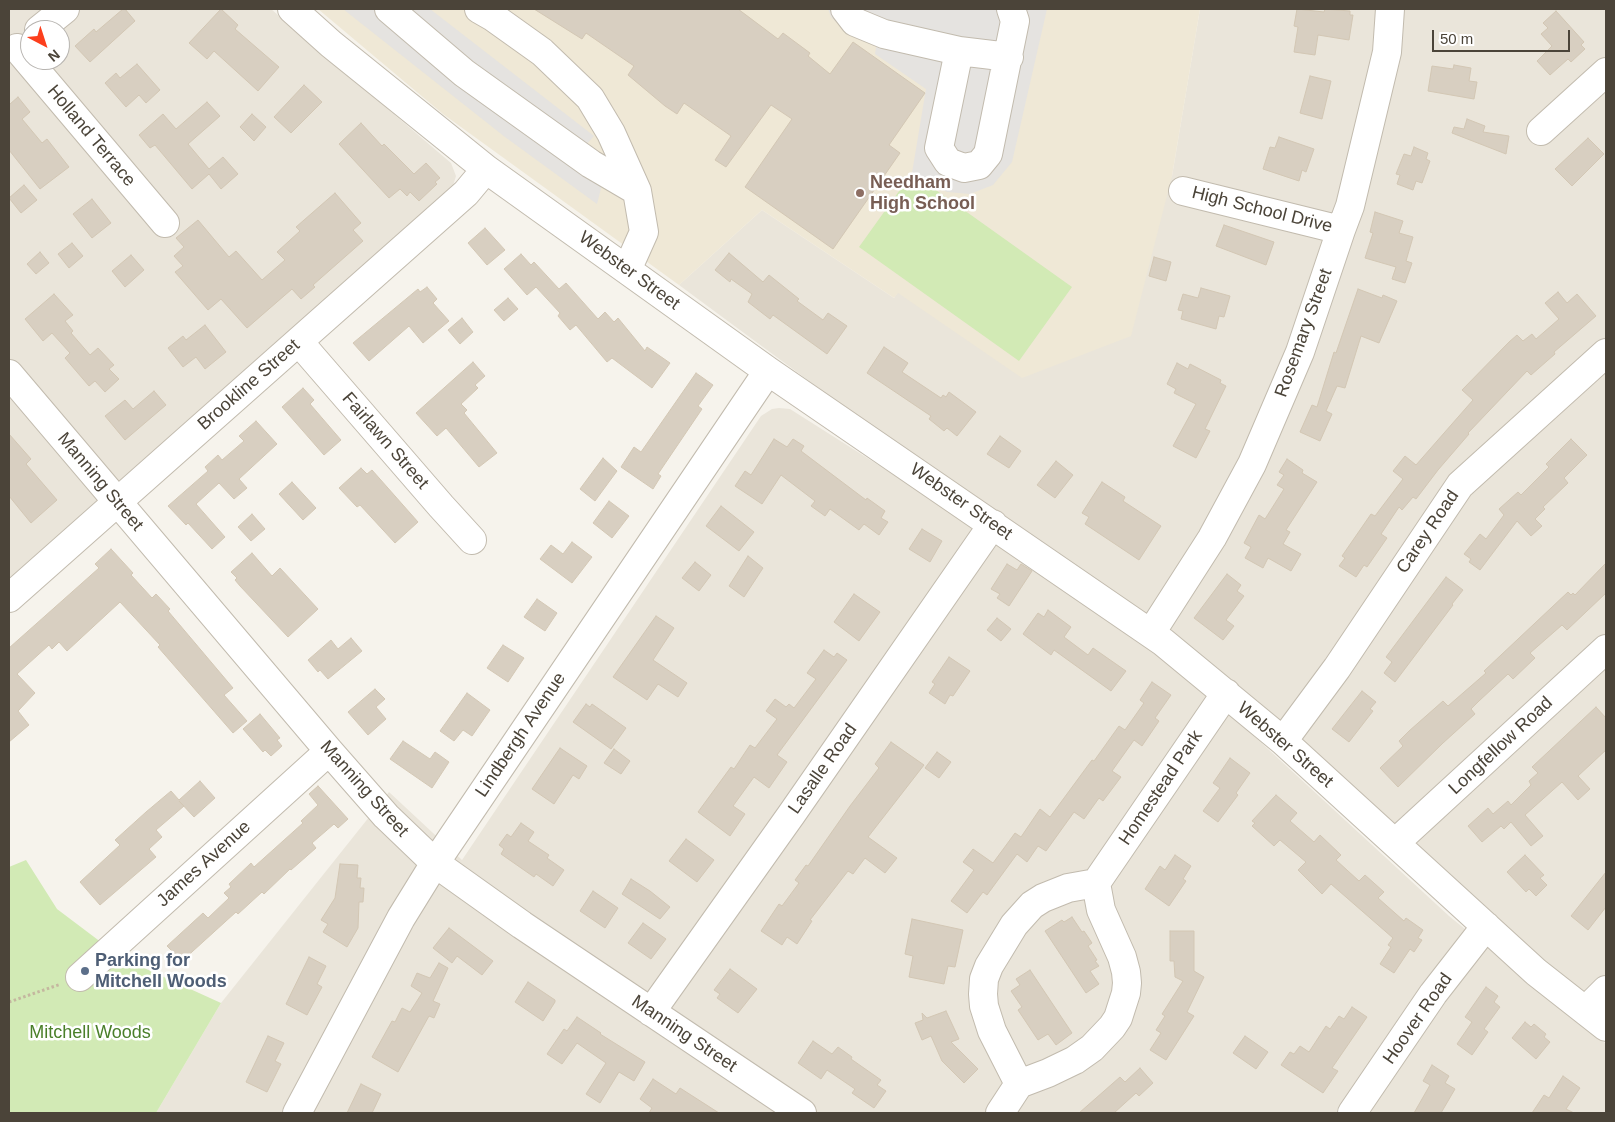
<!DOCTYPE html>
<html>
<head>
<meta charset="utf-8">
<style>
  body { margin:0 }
  #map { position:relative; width:1615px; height:1122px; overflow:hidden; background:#f6f3ec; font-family:Arial,sans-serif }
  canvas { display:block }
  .frame { position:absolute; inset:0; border:10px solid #4b4439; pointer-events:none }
  .north { position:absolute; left:20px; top:20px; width:50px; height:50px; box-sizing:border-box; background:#fff; border:1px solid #b7b4b0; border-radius:50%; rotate:140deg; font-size:14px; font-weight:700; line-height:20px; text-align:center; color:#4b4439 }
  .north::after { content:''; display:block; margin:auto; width:18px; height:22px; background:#fc3f1d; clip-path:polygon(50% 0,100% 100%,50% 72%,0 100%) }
  .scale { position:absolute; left:1432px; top:30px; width:138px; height:22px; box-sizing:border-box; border:2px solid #4b4439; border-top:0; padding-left:6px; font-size:15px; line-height:18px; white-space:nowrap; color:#4b4439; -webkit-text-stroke:4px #fff; paint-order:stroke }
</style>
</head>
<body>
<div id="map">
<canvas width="1615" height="1122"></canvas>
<div class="frame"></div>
<div class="north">N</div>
<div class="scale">50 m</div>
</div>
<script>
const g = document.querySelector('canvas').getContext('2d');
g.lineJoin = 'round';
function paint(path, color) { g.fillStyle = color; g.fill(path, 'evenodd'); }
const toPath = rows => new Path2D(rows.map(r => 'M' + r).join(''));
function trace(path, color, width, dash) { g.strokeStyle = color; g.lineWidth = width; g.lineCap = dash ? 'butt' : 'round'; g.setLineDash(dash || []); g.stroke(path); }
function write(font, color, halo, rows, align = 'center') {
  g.font = font + ' Arial,sans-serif'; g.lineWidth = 5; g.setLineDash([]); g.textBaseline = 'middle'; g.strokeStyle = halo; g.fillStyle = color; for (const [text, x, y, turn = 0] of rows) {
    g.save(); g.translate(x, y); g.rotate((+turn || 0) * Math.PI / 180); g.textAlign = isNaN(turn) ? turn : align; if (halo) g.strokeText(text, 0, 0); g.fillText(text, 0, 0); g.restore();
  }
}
paint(toPath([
  [9,9,271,9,451,163,456,176,452,189,9,586],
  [30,30,60,30,60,60,30,60],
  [1200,9,1606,9,1606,1011,1567,980,1425,858,935,474,679,285,762,210,894,298,897,293,1172,176],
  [779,408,790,409,962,518,1190,677,1449,916,1606,1044,1606,1113,156,1113,221,1003,389,792,462,860,761,416,772,409]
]), '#eae5da');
paint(toPath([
  [318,9,1200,9,1172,176,1131,336,1022,378,898,293,894,298,762,210,679,285,443,114]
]), '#efe8d6');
paint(toPath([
  [912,173,1072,287,1019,361,859,247],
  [26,860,57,909,122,958,221,1003,156,1113,9,1113,9,867]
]), '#d2eab5');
paint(toPath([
  [343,9,430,9,594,136,585,146,608,161,597,204,505,137],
  [828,9,1047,9,1012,162,993,185,970,194,947,192,912,173,926,89,875,54,877,42,850,35,831,17]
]), '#e5e3e0');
const building = toPath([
  [123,9,125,9,135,21,90,62,75,46,94,29,96,32,123,9],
  [221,9,238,25,235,29,279,67,258,91,214,51,207,59,189,43,221,9],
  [534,9,738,9,778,39,783,33,810,53,808,56,830,74,853,42,925,93,889,145,900,153,833,249,745,187,792,119,771,105,726,167,715,160,731,136,684,103,677,114,665,106,628,75,634,66,586,33,582,39,534,9],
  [1297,9,1324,12,1325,9,1350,11,1350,15,1353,15,1349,40,1318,35,1315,55,1294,52,1298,27,1294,26,1297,9],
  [1556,11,1584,42,1581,45,1585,49,1571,62,1568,59,1550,75,1537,61,1552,46,1541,34,1548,28,1543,23,1556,11],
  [137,64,160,90,146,103,139,95,126,107,105,83,116,73,120,78,137,64],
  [1454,65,1471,68,1469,81,1477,82,1474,99,1428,91,1432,66,1453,69,1454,65],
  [1310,76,1331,81,1322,119,1300,113,1310,76],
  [304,85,322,102,291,133,274,117,304,85],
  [18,97,30,112,22,119,42,143,47,139,69,167,40,189,9,150,9,103,10,104,18,97],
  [207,102,220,116,188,144,209,169,223,157,238,174,221,189,209,174,192,189,155,145,150,148,139,135,163,114,176,129,207,102],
  [252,114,266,127,254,141,240,127,252,114],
  [1467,119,1485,126,1483,132,1509,136,1506,154,1452,133,1454,127,1464,129,1467,119],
  [361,123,382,146,384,144,414,174,426,163,440,178,435,182,437,184,419,201,410,192,407,196,400,189,389,198,339,144,361,123],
  [1279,137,1314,149,1306,172,1302,170,1299,181,1263,169,1270,147,1275,148,1279,137],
  [1588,138,1604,154,1572,186,1555,169,1588,138],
  [1414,147,1428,153,1426,159,1430,161,1422,183,1416,181,1413,190,1397,184,1400,175,1396,174,1404,154,1411,156,1414,147],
  [24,185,37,200,21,213,9,198,24,185],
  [335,193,361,223,353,230,363,241,313,285,315,287,301,299,292,289,247,328,221,299,208,310,175,272,183,266,174,256,184,247,176,238,198,220,229,257,236,251,262,280,285,260,277,252,300,231,296,227,335,193],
  [92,199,111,223,92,238,73,214,92,199],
  [1375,212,1403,221,1399,233,1413,237,1406,261,1412,263,1405,283,1392,279,1396,267,1365,258,1373,233,1370,232,1375,212],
  [1224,225,1274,242,1266,265,1216,246,1224,225],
  [485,228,505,250,487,265,468,243,485,228],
  [72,243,83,256,69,268,58,254,72,243],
  [40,252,49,263,36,274,27,264,40,252],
  [729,253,763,282,769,275,799,299,797,301,823,320,828,313,847,326,827,354,773,315,770,319,748,302,752,294,731,279,730,282,715,270,729,253],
  [521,254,531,265,534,262,559,289,566,283,598,319,605,312,614,322,618,318,645,351,647,347,670,363,652,388,612,358,607,362,576,325,570,330,558,316,560,313,536,287,527,295,504,269,521,254],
  [131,255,144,270,125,287,112,271,131,255],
  [1154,257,1171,262,1166,281,1149,276,1154,257],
  [427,287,437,299,433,303,449,321,423,343,409,326,369,361,353,343,418,289,420,292,427,287],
  [1201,288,1230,296,1224,317,1219,316,1216,329,1181,319,1183,311,1178,310,1183,294,1198,298,1201,288],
  [1358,289,1382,298,1383,295,1397,301,1379,343,1361,336,1345,388,1337,386,1326,411,1332,414,1320,441,1300,432,1312,405,1317,407,1334,352,1336,353,1358,289],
  [1558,292,1567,303,1577,294,1596,316,1554,352,1555,354,1531,375,1527,371,1468,433,1469,434,1438,470,1416,499,1413,497,1402,510,1399,507,1381,534,1387,538,1367,567,1364,565,1356,577,1339,566,1345,558,1342,556,1371,514,1375,516,1403,479,1393,471,1405,456,1416,465,1473,400,1462,390,1509,342,1517,335,1523,341,1532,334,1536,339,1559,319,1545,303,1558,292],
  [54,294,73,315,65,321,73,331,71,333,90,355,98,348,114,365,109,369,119,379,105,392,95,381,89,386,65,358,70,353,52,333,43,341,25,319,54,294],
  [508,298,518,309,504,321,494,310,508,298],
  [462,318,473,332,460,344,448,330,462,318],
  [205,325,226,352,205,369,196,357,183,367,168,348,183,336,186,340,205,325],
  [884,347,908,363,902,372,941,398,943,395,946,397,949,392,976,412,957,436,947,428,944,431,929,419,931,416,867,373,884,347],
  [473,362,485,376,475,385,478,388,461,404,467,410,464,413,497,453,479,467,446,428,437,436,416,413,473,362],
  [1177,363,1188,369,1190,364,1221,380,1220,383,1226,386,1205,429,1210,431,1196,458,1173,446,1196,404,1174,393,1176,389,1167,384,1177,363],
  [696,373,713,385,698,406,702,409,658,474,661,476,653,489,621,467,634,447,641,452,696,373],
  [303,388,314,400,310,404,341,440,324,455,282,407,303,388],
  [154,391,166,405,125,440,105,416,125,400,133,409,154,391],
  [256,421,277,444,239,479,247,488,234,499,219,483,196,504,225,537,212,549,188,523,186,525,168,506,208,471,205,467,218,455,222,460,244,441,239,436,256,421],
  [9,434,31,459,26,464,57,500,31,523,9,496,9,434],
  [1000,436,1021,451,1009,468,987,454,1000,436],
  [774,439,787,447,793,439,804,446,801,451,866,500,867,498,885,511,881,518,888,522,879,535,864,524,859,530,830,509,825,516,811,506,815,501,781,475,762,504,735,486,745,471,751,475,774,439],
  [1571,439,1587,455,1564,478,1568,483,1543,507,1545,509,1535,519,1542,526,1531,536,1517,521,1480,570,1469,562,1471,559,1464,554,1480,534,1486,539,1504,515,1499,509,1518,492,1521,495,1549,467,1546,464,1571,439],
  [603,458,617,471,595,501,580,489,603,458],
  [1287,459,1303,470,1302,473,1317,482,1286,530,1290,532,1283,544,1301,554,1291,571,1268,558,1263,568,1245,558,1251,547,1244,543,1259,515,1265,519,1284,489,1277,485,1284,475,1279,472,1287,459],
  [1056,461,1073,475,1055,498,1037,485,1056,461],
  [361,468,367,474,372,470,418,522,395,543,360,505,357,507,339,488,361,468],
  [292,482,316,508,303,520,279,494,292,482],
  [1102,482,1125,497,1123,501,1161,526,1139,560,1085,524,1089,517,1082,513,1102,482],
  [609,501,629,516,612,538,593,523,609,501],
  [721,506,754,532,739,551,706,526,721,506],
  [252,514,265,529,251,541,238,527,252,514],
  [922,529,942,541,930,562,909,549,922,529],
  [572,542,592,557,572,583,540,559,551,545,563,554,572,542],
  [111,549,133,573,131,575,152,598,156,594,170,609,168,611,233,688,224,695,247,721,233,733,158,647,160,645,120,602,67,651,59,642,52,649,49,645,17,674,35,693,18,711,29,725,9,742,9,648,99,568,95,564,111,549],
  [252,553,272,576,280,568,318,609,288,637,240,586,235,580,237,578,231,572,252,553],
  [748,556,763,568,744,597,729,586,748,556],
  [695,562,711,575,699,591,682,578,695,562],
  [1606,563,1606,593,1567,630,1562,625,1530,653,1535,658,1513,679,1508,674,1479,701,1471,709,1475,714,1443,743,1398,787,1380,768,1403,746,1399,741,1409,731,1443,701,1448,706,1486,673,1484,671,1568,592,1571,595,1573,593,1575,595,1606,563],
  [1007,564,1017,570,1021,564,1032,571,1009,606,997,598,1000,594,991,589,1007,564],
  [1227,574,1241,585,1237,591,1244,596,1226,620,1234,626,1223,640,1194,618,1227,574],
  [1446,577,1463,590,1452,604,1453,605,1395,682,1384,673,1392,662,1386,657,1446,577],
  [854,594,880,612,859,641,834,622,854,594],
  [537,599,557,613,545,631,524,617,537,599],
  [1048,610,1071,627,1064,637,1088,655,1093,648,1126,671,1111,691,1054,650,1051,655,1023,634,1038,613,1044,617,1048,610],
  [656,616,674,628,653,660,687,683,678,697,658,684,647,700,613,677,656,616],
  [997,618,1011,629,1001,641,987,630,997,618],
  [351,638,362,651,328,679,320,670,318,672,308,660,331,640,338,649,351,638],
  [503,645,524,658,508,682,487,668,503,645],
  [824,650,834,657,837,653,847,660,777,755,787,762,769,788,754,777,733,806,745,814,730,836,698,812,731,767,734,769,750,745,755,748,777,719,766,711,775,699,786,707,789,704,794,708,816,679,807,673,824,650],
  [949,657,970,671,953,696,950,695,945,704,929,693,935,684,932,682,949,657],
  [1152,682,1171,695,1155,718,1159,721,1142,746,1134,740,1112,771,1121,777,1103,801,1099,798,1084,819,1074,812,1046,851,1038,846,1027,862,1017,854,987,895,983,892,967,913,951,901,974,870,963,862,973,849,993,863,1015,833,1021,837,1040,809,1050,817,1092,760,1094,761,1119,726,1125,730,1144,703,1140,700,1152,682],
  [375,689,385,699,376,707,386,719,368,735,348,712,375,689],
  [1362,691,1376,702,1370,709,1373,711,1349,742,1332,729,1362,691],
  [467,693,490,710,472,736,463,730,454,741,440,731,467,693],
  [586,704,590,707,592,704,626,728,611,749,573,722,586,704],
  [1596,707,1606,718,1606,750,1578,776,1590,789,1578,800,1562,782,1525,815,1543,836,1531,846,1511,822,1504,829,1501,826,1482,842,1468,826,1488,808,1493,814,1508,801,1511,805,1531,785,1529,781,1538,773,1532,767,1596,707],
  [260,714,280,738,277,740,282,746,271,756,265,750,263,752,243,729,260,714],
  [403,741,430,759,435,752,449,762,432,788,390,759,403,741],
  [891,742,924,765,868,837,897,858,885,873,865,858,853,874,848,871,810,920,812,921,797,944,787,937,782,945,761,931,779,904,782,906,799,883,795,880,806,865,808,866,850,806,879,768,875,764,891,742],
  [560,748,587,766,579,779,573,775,554,804,532,789,560,748],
  [614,749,630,761,621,774,604,763,614,749],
  [937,752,951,762,939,778,925,768,937,752],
  [1230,758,1250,773,1236,793,1238,795,1218,822,1203,811,1220,788,1213,783,1230,758],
  [200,781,215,798,194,817,179,801,184,806,156,830,162,837,149,849,156,857,100,905,80,882,120,845,115,840,146,812,171,791,179,800,200,781],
  [318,786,348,819,338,828,334,824,312,843,316,848,291,870,290,869,264,894,262,892,238,914,236,912,182,961,167,946,203,913,208,918,229,898,224,893,231,887,229,884,251,863,254,867,303,823,301,821,318,805,309,794,318,786],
  [1276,795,1297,813,1290,821,1314,842,1320,835,1341,855,1336,860,1359,881,1365,875,1384,892,1378,898,1404,921,1406,918,1423,930,1418,938,1422,940,1414,952,1410,949,1394,973,1380,964,1391,947,1388,945,1393,938,1331,884,1322,894,1298,870,1306,862,1280,840,1274,846,1252,826,1255,823,1252,821,1276,795],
  [521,823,534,832,528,841,549,855,547,858,564,870,553,886,536,874,534,877,501,854,504,849,499,845,507,834,511,837,521,823],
  [686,839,714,860,697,882,669,861,686,839],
  [1175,855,1191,866,1183,879,1186,881,1169,906,1145,889,1160,866,1165,870,1175,855],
  [1525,855,1544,875,1540,878,1547,885,1536,896,1529,889,1526,892,1507,872,1525,855],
  [340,864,358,865,357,878,361,878,360,888,364,888,363,902,359,902,358,928,347,947,323,932,328,924,321,920,335,898,340,864],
  [1606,872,1606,907,1588,930,1571,916,1606,872],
  [631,879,650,891,670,907,660,919,622,894,631,879],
  [593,891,618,908,605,928,580,911,593,891],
  [1072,917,1082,932,1084,931,1092,943,1088,946,1097,960,1095,961,1099,966,1090,971,1099,984,1086,993,1045,931,1062,920,1064,922,1072,917],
  [912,919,963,930,955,967,948,966,944,984,909,977,913,956,905,954,912,919],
  [643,923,666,939,651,959,628,943,643,923],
  [449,928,493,961,482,975,457,956,452,963,433,948,449,928],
  [1170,931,1194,931,1194,971,1204,977,1187,1012,1194,1016,1166,1060,1150,1050,1161,1033,1156,1030,1165,1016,1162,1014,1183,981,1175,977,1174,961,1170,961,1170,931],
  [309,957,326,966,317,984,322,987,307,1015,286,1004,309,957],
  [439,963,448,968,433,1001,440,1004,434,1018,429,1016,398,1072,372,1057,392,1021,395,1022,402,1008,410,1012,422,993,411,986,417,973,430,978,439,963],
  [730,969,757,989,738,1013,717,998,720,994,714,990,730,969],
  [1030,970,1072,1033,1056,1045,1048,1034,1038,1040,1018,1010,1022,1007,1011,991,1020,985,1016,979,1030,970],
  [528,982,555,1000,555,1002,543,1021,515,1002,528,982],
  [1486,987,1498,996,1494,1002,1500,1007,1484,1029,1488,1032,1472,1055,1457,1044,1472,1022,1465,1017,1486,987],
  [1352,1007,1367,1017,1332,1068,1338,1071,1323,1093,1281,1065,1290,1052,1294,1054,1300,1046,1309,1052,1326,1026,1330,1029,1339,1016,1344,1019,1352,1007],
  [946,1011,959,1039,951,1042,978,1069,964,1083,942,1061,931,1036,922,1040,915,1023,923,1020,922,1013,927,1018,946,1011],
  [577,1017,601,1033,600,1034,645,1062,634,1081,619,1072,600,1103,586,1094,606,1063,577,1043,562,1064,547,1054,564,1029,567,1031,577,1017],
  [1525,1022,1531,1027,1534,1024,1546,1034,1544,1037,1550,1042,1536,1059,1512,1038,1525,1022],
  [268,1036,284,1043,275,1061,281,1064,267,1092,246,1082,268,1036],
  [1245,1036,1268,1052,1256,1069,1233,1053,1245,1036],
  [813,1041,832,1054,838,1047,852,1057,851,1059,881,1080,877,1085,886,1091,874,1108,852,1093,855,1089,827,1070,821,1079,798,1063,813,1041],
  [1432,1065,1449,1076,1445,1083,1455,1089,1441,1113,1414,1113,1430,1085,1423,1081,1432,1065],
  [1140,1068,1153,1083,1139,1096,1136,1093,1114,1113,1079,1113,1120,1077,1125,1082,1140,1068],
  [1563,1076,1580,1088,1566,1109,1574,1113,1532,1113,1544,1095,1549,1098,1563,1076],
  [653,1079,676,1094,680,1088,719,1113,649,1113,652,1108,640,1099,653,1079],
  [361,1084,381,1094,372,1113,347,1113,361,1084]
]);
paint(building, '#d8cfc1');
trace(building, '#d3c7b4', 1);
const minor = toPath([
  [292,9,331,44,486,169,768,371,1163,642,1283,741,1536,972,1606,1027],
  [389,9,464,73,591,164,637,191],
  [479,9,493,17,542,52,590,98,611,133,637,191,644,232,627,270],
  [845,9,855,22,884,34,959,51,1009,57],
  [39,30,65,9],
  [17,48,165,223],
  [959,51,939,148,948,162,964,168,979,165,988,154,1015,21,1011,9],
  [1541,131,1606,72],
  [1183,191,1341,230],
  [299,342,441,506,472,540],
  [9,374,329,751,386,816,435,863,522,925,802,1113],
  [9,598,466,193,486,169],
  [1151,633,1212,538,1252,464,1300,352,1341,230,1350,206,1387,52,1390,9],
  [1283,741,1337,668,1460,485,1606,353],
  [1395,843,1606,649],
  [80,977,329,751],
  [1586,1010,1606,990],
  [651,1012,791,815,993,524],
  [1019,1084,992,1031,984,1006,983,994,984,979,989,966,1014,925,1032,905,1043,898,1068,888,1096,883],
  [297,1113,401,918,435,863,768,371],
  [1000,1113,1019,1084,1048,1073,1075,1060,1092,1048,1112,1027,1118,1018,1126,993,1127,983,1126,972,1122,957,1101,910,1096,883,1226,693],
  [1352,1113,1433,994,1486,926]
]);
trace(minor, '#c2bbae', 30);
trace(toPath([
  [9,1002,61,984]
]), '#c4b79f', 3, [2.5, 2.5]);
trace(minor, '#fff', 28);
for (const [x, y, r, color] of [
  [860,193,5,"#8d6e63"],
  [85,971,5,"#5c6f8a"]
]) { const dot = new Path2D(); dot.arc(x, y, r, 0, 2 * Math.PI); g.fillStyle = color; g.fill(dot); trace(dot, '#fff', 2); }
write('18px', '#4b4439', '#fff', [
  ["Holland Terrace",91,136,50],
  ["High School Drive",1262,210,14],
  ["Webster Street",629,271,36],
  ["Rosemary Street",1304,333,-70],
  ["Brookline Street",249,385,-41],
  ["Fairlawn Street",385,441,49],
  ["Manning Street",100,482,50],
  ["Webster Street",961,502,35],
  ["Carey Road",1428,532,-56],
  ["Lindbergh Avenue",521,735,-56],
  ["Webster Street",1285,745,41],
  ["Longfellow Road",1501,746,-43],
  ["Lasalle Road",823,769,-55],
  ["Homestead Park",1161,788,-56],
  ["Manning Street",364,789,48],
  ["James Avenue",204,864,-42],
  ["Hoover Road",1418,1019,-55],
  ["Manning Street",684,1034,34]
]);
write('bold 18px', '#785e54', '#fff', [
  ["Needham",870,183],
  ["High School",870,204]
], 'left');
write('bold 18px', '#4e5e75', '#fff', [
  ["Parking for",95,961],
  ["Mitchell Woods",95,982]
], 'left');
write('18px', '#4a7f2a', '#fff', [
  ["Mitchell Woods",90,1033]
]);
</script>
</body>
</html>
